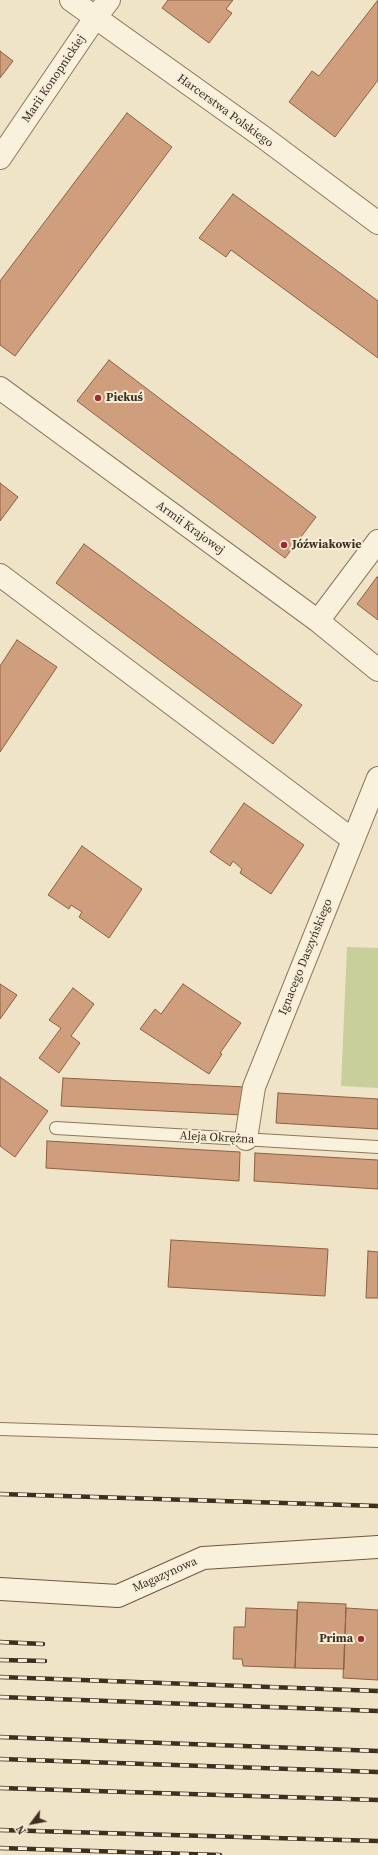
<!DOCTYPE html>
<html>
<head>
<meta charset="utf-8">
<style>
  body { margin:0 }
  #map { position:relative; width:378px; height:1855px; overflow:hidden; background:#f0e4c8; font-family:"Source Serif 4",serif }
  canvas { display:block }
  .north { position:absolute; left:12px; top:1803px; width:40px; height:40px; -webkit-text-stroke:3px #f7eed8; paint-order:stroke; rotate:238deg; font-size:11px; font-weight:700; line-height:16px; text-align:center; color:#3d2e20 }
  .north::after { content:''; display:block; margin:auto; width:14px; height:18px; background:#3d2e20; clip-path:polygon(50% 0,100% 100%,50% 72%,0 100%) }
</style>
</head>
<body>
<div id="map">
<canvas width="378" height="1855"></canvas>
<div class="north">N</div>
</div>
<script>
const g = document.querySelector('canvas').getContext('2d');
g.lineJoin = 'round';
function paint(path, color) { g.fillStyle = color; g.fill(path, 'evenodd'); }
const toPath = rows => new Path2D(rows.map(r => 'M' + r).join(''));
function trace(path, color, width, dash) { g.strokeStyle = color; g.lineWidth = width; g.lineCap = dash ? 'butt' : 'round'; g.setLineDash(dash || []); g.stroke(path); }
function write(font, color, halo, rows, align = 'center') {
  g.font = font + ' "Source Serif 4",serif'; g.lineWidth = 4; g.setLineDash([]); g.textBaseline = 'middle'; g.strokeStyle = halo; g.fillStyle = color; for (const [text, x, y, turn = 0] of rows) {
    g.save(); g.translate(x, y); g.rotate((+turn || 0) * Math.PI / 180); g.textAlign = isNaN(turn) ? turn : align; if (halo) g.strokeText(text, 0, 0); g.fillText(text, 0, 0); g.restore();
  }
}
paint(toPath([
  [347,947,378,948,378,1088,341,1086]
]), '#c9cf9b');
const building = toPath([
  [168,0,233,0,226,9,232,13,209,43,162,8,168,0],
  [378,0,378,80,335,137,289,102,312,71,319,76,378,0],
  [0,51,13,61,0,78,0,51],
  [127,113,172,147,15,356,0,345,0,281,127,113],
  [233,194,378,301,378,358,231,250,226,257,199,238,233,194],
  [109,360,316,517,285,558,77,401,109,360],
  [0,483,18,497,0,521,0,483],
  [84,544,302,705,273,744,56,583,84,544],
  [377,577,378,578,378,620,357,604,377,577],
  [17,640,57,667,0,752,0,666,17,640],
  [244,803,304,845,271,894,240,873,242,869,233,861,230,866,210,852,244,803],
  [82,846,142,889,109,938,79,917,82,912,71,905,69,909,48,895,82,846],
  [0,984,17,995,0,1019,0,984],
  [183,984,241,1023,220,1053,222,1054,209,1074,140,1029,155,1009,161,1014,183,984],
  [73,988,94,1004,71,1036,80,1043,59,1073,39,1058,61,1028,49,1020,73,988],
  [0,1077,48,1111,15,1157,0,1146,0,1077],
  [63,1078,245,1087,243,1115,61,1106,63,1078],
  [278,1093,378,1099,378,1129,276,1123,278,1093],
  [47,1141,240,1152,239,1181,46,1168,47,1141],
  [255,1153,378,1160,378,1189,254,1181,255,1153],
  [171,1240,328,1249,325,1296,168,1287,171,1240],
  [368,1251,378,1252,378,1298,366,1298,368,1251],
  [298,1602,346,1604,344,1669,295,1668,298,1602],
  [246,1608,297,1610,295,1668,243,1666,242,1659,233,1659,234,1627,245,1627,246,1608],
  [346,1608,378,1610,378,1680,343,1678,346,1608]
]);
paint(building, '#cf9f7d');
trace(building, '#8d5f41', 1);
const lane = toPath([
  [56,1128,378,1147],
  [0,1429,378,1441]
]);
const street = toPath([
  [71,0,263,137,378,223],
  [0,158,95,18,109,0],
  [0,388,318,621,378,670],
  [0,575,353,840],
  [318,621,378,541],
  [246,1139,254,1087,378,778]
]);
const secondary = toPath([
  [0,1589,118,1596,203,1558,378,1547]
]);
trace(lane, '#8d765c', 14);
trace(street, '#8d765c', 24);
trace(secondary, '#6f573f', 24);
trace(lane, '#faf1dc', 12);
trace(street, '#faf1dc', 22);
trace(secondary, '#faf1dc', 22);
const rail = toPath([
  [0,1494,378,1506],
  [0,1642,43,1644],
  [0,1660,45,1661],
  [0,1677,378,1691],
  [0,1697,378,1711],
  [0,1737,378,1751],
  [0,1759,378,1772],
  [0,1788,378,1800],
  [0,1830,378,1841],
  [0,1848,220,1855]
]);
trace(rail, '#3d2e20', 4.5);
trace(rail, '#f7eed8', 3, [9]);
for (const [x, y, r, color] of [
  [98,398,4,"#9e2a2b"],
  [284,545,4,"#9e2a2b"],
  [361,1639,4,"#9e2a2b"]
]) { const dot = new Path2D(); dot.arc(x, y, r, 0, 2 * Math.PI); g.fillStyle = color; g.fill(dot); trace(dot, '#f7eed8', 1.5); }
write('12px', '#3d2e20', '#f7eed8', [
  ["Marii Konopnickiej",54,79,-56],
  ["Harcerstwa Polskiego",225,111,36],
  ["Armii Krajowej",190,528,36],
  ["Ignacego Daszyńskiego",306,957,-68],
  ["Aleja Okrężna",217,1138,3],
  ["Magazynowa",165,1575,-24]
]);
write('bold 12px', '#3d2e20', '#f7eed8', [
  ["Piekuś",106,398],
  ["Jóźwiakowie",292,545],
  ["Prima",353,1639,"right"]
], 'left');
</script>
</body>
</html>
